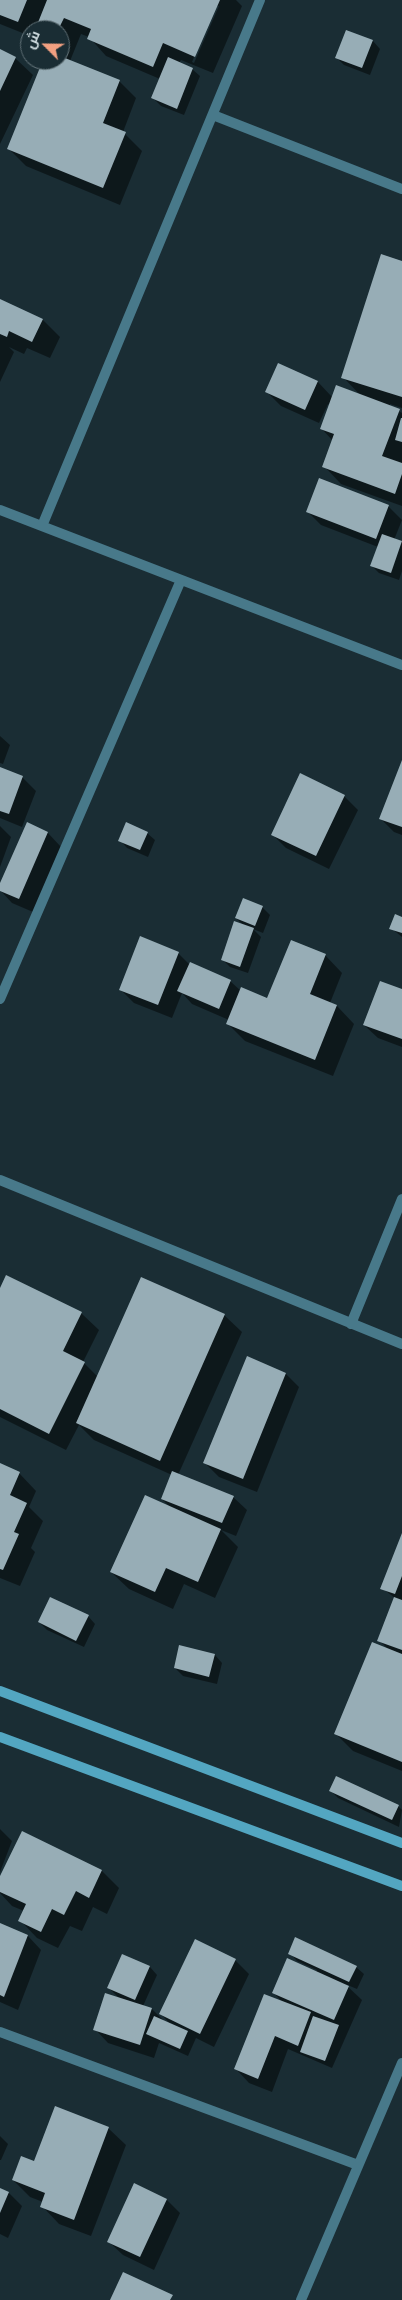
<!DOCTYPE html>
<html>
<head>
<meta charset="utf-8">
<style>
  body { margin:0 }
  #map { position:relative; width:402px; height:2300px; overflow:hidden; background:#1a2d34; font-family:Georgia,Cairo,serif }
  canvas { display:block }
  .north { position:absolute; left:20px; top:20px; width:50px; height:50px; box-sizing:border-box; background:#1a2d34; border:1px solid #637379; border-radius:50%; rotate:293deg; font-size:14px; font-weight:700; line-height:20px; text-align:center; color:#d1dde1 }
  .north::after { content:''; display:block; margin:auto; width:18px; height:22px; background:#f2a081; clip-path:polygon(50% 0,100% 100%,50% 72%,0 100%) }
</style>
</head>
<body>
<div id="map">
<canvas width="402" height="2300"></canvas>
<div class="north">ش</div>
</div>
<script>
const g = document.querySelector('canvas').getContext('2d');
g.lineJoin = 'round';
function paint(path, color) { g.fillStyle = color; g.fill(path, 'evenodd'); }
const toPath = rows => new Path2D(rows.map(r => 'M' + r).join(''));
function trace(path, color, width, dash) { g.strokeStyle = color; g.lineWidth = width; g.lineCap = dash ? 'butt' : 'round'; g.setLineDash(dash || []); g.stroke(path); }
paint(toPath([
  [0,0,236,0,242,6,213,73,181,60,179,63,192,69,200,76,184,115,161,106,153,98,160,79,106,56,89,37,81,34,70,61,119,81,136,98,123,132,142,151,120,205,26,166,9,149,45,60,60,60,60,30,30,30,30,36,0,24],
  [216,6,219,6,194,63,192,62],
  [373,41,380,49,370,75,344,65,337,58],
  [0,51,15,58,33,75,0,144],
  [402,262,402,408,390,404,390,406,402,413,402,506,341,484,324,466,333,441,321,428,330,405,328,404,319,423,281,406,267,392,279,365,318,382,332,397,361,396,343,377],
  [0,300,43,320,60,337,50,358,27,348,24,354,9,347,14,352,0,382],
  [388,506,402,520,394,540,402,542,402,571,399,580,379,573,372,566,378,547,321,525,307,511],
  [0,736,10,745,3,764,0,763],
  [402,763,402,835,394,832,381,819],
  [0,768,23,778,36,791,22,827,0,818],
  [344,796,358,810,329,869,286,848,272,834],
  [28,824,48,833,61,847,33,912,12,903,0,890,0,886],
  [0,826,11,837,0,867],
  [147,833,155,840,148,857,127,848,120,840],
  [262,907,270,915,263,933,253,929,261,937,248,973,230,967,222,959,244,926,236,918],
  [402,918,402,937,391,928],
  [178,953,190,965,230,981,241,991,268,999,325,955,342,973,330,1003,337,1006,354,1024,333,1076,245,1041,228,1024,229,1020,192,1004,182,993,172,1018,134,1003,121,990],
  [402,990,402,1047,378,1038,364,1025],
  [0,1291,81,1313,99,1330,83,1362,98,1377,224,1315,242,1332,178,1475,233,1497,247,1510,236,1536,221,1530,238,1547,215,1598,184,1584,173,1609,129,1589,111,1572,171,1508,162,1499,172,1475,94,1440,79,1425,66,1450,0,1417],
  [247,1358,286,1374,299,1387,257,1492,219,1477,205,1463],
  [0,1465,19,1473,36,1491,29,1507,43,1521,31,1548,35,1552,20,1586,0,1578],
  [402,1536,402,1771,353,1751,336,1734,389,1650,379,1640,395,1598,382,1588],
  [88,1616,95,1624,84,1647,47,1630,39,1622],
  [180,1646,215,1655,222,1663,217,1684,183,1676,175,1668],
  [330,1790,398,1806,402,1810,399,1827,338,1798],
  [0,1829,12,1841,0,1872],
  [22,1832,102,1871,119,1888,107,1914,93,1907,82,1931,70,1926,58,1948,37,1938,20,1920,24,1911,12,1906,0,1893,0,1879],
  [0,1925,28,1936,41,1950,18,2010,0,2002],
  [290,1953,356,1967,364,1974,357,1989,345,1984,362,2000,332,2068,288,2049,272,2092,249,2083,236,2069,283,2003,273,1992,316,1972,317,1970,297,1961],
  [123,1955,150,1967,157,1975,143,2006,152,2009,165,2022,171,2025,161,2014,235,1960,249,1974,214,2047,196,2038,188,2056,159,2043,154,2058,108,2043,95,2029,119,1998,108,1987],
  [108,2128,126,2145,91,2236,59,2224,42,2206,43,2202,30,2197,13,2180,35,2163],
  [0,2136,8,2144,1,2160,0,2160],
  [0,2189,9,2193,22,2206,8,2238,0,2234],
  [167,2200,180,2213,154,2270,123,2255,109,2242]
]), '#0007');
paint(toPath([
  [0,0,27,0,18,22,0,15],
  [47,0,220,0,195,57,163,43,153,67,87,39,91,29,64,18,58,30,35,30],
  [346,30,373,40,362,68,335,58],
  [0,49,16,57,0,91],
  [60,56,120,80,103,123,126,132,103,188,7,149,43,60,60,60],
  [168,57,193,68,177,109,151,98],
  [381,254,402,261,402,397,341,378],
  [0,299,43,319,32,342,9,331,7,337,0,334],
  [278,363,318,381,305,410,265,392],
  [336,385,400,409,382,456,402,463,402,474,395,494,322,467,334,434,320,429],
  [401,418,402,418,402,442,395,440],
  [319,478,389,505,376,539,306,512],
  [382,534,402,541,391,573,370,566],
  [402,760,402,827,379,819],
  [0,767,23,776,9,814,0,811],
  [300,773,345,795,316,856,271,835],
  [27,822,48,832,19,899,0,891,0,883],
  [126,822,148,832,140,850,118,841],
  [243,898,263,906,255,926,235,918],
  [395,914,402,917,402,933,389,929],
  [234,921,254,928,240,967,221,960],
  [140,936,179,952,158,1005,119,990],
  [291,940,326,954,310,994,337,1005,315,1060,226,1024,241,987,267,998],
  [190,962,231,980,219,1009,177,991],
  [380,981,402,989,402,1039,363,1025],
  [6,1275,82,1312,63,1351,85,1362,49,1434,0,1409,0,1288],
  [141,1277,225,1314,160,1461,76,1423],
  [247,1356,286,1373,243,1479,203,1463],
  [0,1463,20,1472,10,1495,27,1503,14,1532,19,1534,3,1570,0,1569],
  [172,1471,234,1496,222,1523,161,1499],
  [145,1495,221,1529,198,1582,166,1568,155,1592,110,1572],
  [402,1533,402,1576,395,1594,380,1589],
  [50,1597,89,1615,76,1641,38,1622],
  [394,1597,402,1600,402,1650,377,1641],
  [372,1642,402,1654,402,1762,334,1734],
  [179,1645,215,1654,209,1677,174,1668],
  [336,1776,399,1805,392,1820,329,1791],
  [22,1831,102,1870,89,1898,76,1891,64,1915,52,1909,41,1932,18,1921,26,1904,0,1892,0,1876],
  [0,1923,28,1935,4,1997,0,1995],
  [295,1937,357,1966,349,1982,288,1954],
  [195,1939,236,1959,200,2034,159,2014],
  [122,1954,150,1966,135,2000,107,1988],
  [287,1958,349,1986,334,2020,272,1993],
  [105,1993,152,2008,140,2045,93,2030],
  [264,1994,311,2012,298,2046,275,2036,258,2079,234,2069],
  [154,2016,188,2031,180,2049,146,2034],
  [313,2016,339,2025,325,2061,300,2052],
  [55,2106,109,2127,74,2220,40,2207,45,2193,12,2180,21,2156,34,2161],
  [134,2183,167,2199,140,2257,107,2242],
  [0,2188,9,2192,0,2213],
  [123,2272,173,2295,170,2300,110,2300]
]), '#97adb6');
trace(toPath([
  [213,115,402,189],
  [0,510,402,665],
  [42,526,260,0],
  [0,999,181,580],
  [0,1180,402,1344],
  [351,1324,402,1199],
  [0,2032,358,2165],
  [301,2300,402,2063]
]), '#48798a', 10);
trace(toPath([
  [0,1691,402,1843],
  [0,1737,402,1886]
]), '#53a6c1', 10);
</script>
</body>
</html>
